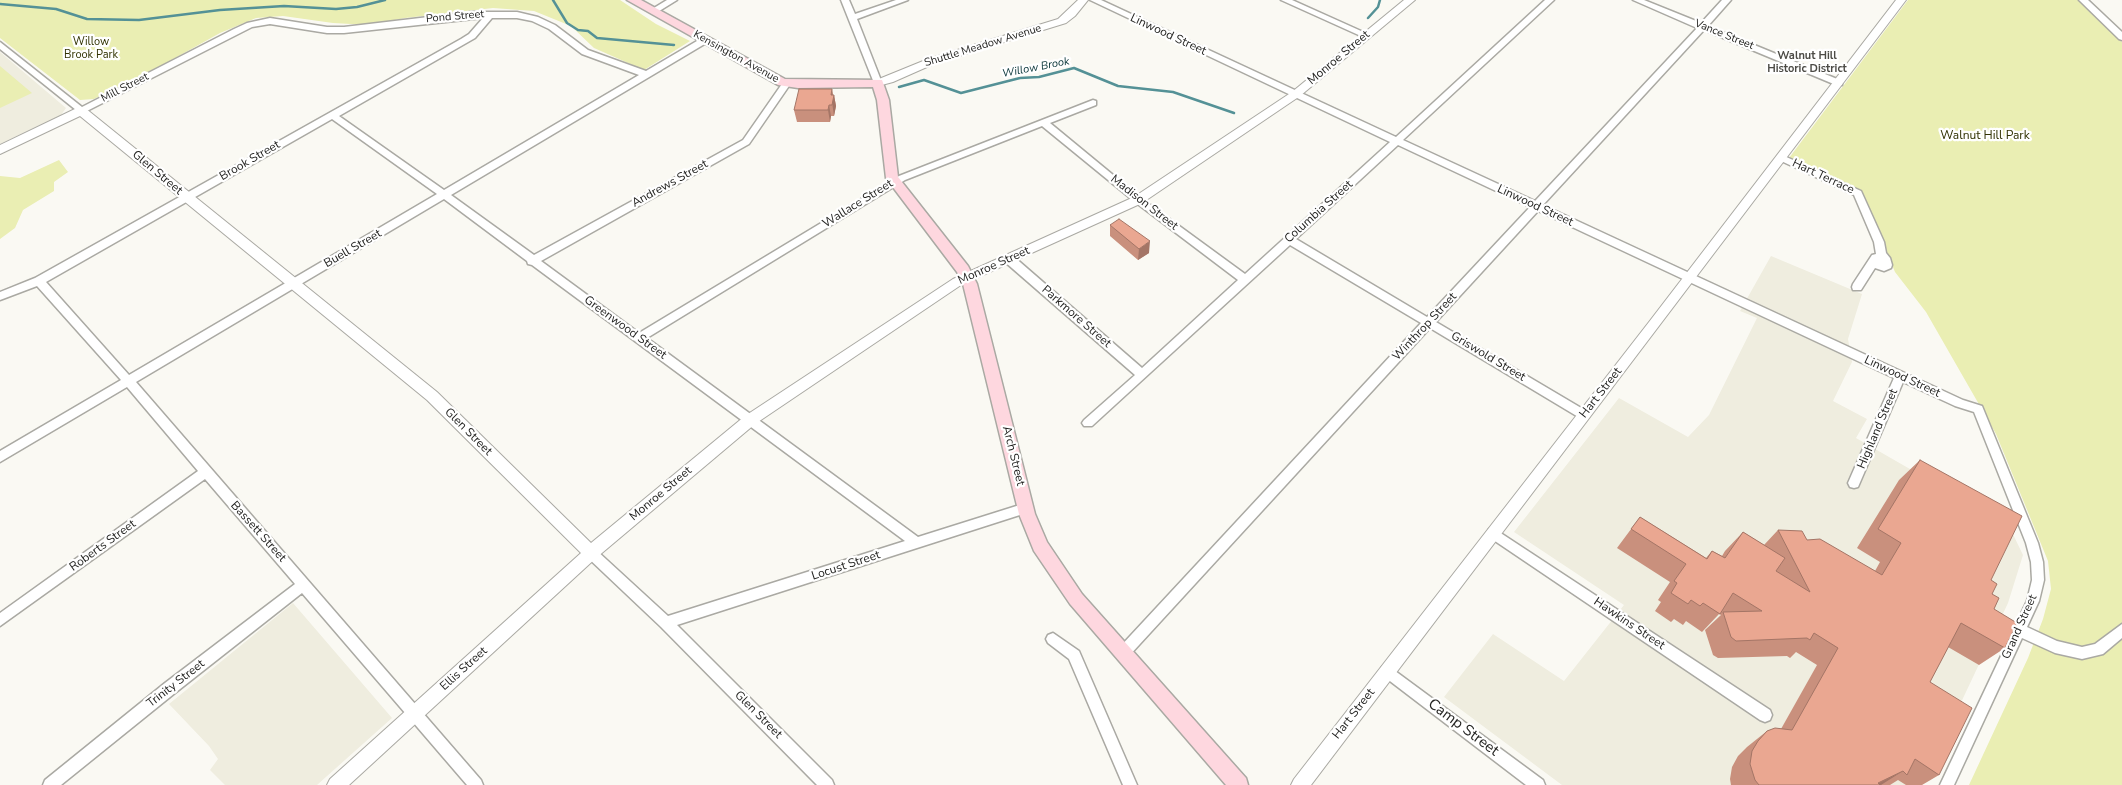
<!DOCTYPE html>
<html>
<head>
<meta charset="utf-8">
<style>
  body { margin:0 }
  canvas { display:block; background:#faf9f3 }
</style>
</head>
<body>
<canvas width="2122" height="785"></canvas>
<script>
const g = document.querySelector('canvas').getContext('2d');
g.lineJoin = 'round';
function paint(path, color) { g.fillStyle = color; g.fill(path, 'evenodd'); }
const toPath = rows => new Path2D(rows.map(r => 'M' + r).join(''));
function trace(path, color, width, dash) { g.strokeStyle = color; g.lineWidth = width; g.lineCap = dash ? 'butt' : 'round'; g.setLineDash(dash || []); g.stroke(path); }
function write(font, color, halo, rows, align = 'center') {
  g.font = font + ' "Nunito Sans",sans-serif'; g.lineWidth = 4.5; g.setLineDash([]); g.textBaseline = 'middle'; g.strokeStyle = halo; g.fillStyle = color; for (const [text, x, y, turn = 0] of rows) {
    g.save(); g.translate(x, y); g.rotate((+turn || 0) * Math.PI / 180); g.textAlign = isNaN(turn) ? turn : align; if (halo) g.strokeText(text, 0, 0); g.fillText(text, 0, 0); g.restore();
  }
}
paint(toPath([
  [0,52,66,108,61,115,0,144],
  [1771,256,1862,294,1848,339,1852,362,1833,401,1867,419,1856,438,2009,526,2023,555,2008,603,1922,785,1562,785,1444,697,1493,634,1564,681,1624,605,1514,532,1619,398,1688,437,1709,415,1757,318,1740,311],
  [293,603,392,718,317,785,225,785,210,770,218,759,209,746,169,704]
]), '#efeddf');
paint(toPath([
  [0,0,620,0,656,24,690,41,644,70,594,48,571,26,534,11,493,8,405,18,369,25,333,23,283,16,256,18,220,33,166,63,94,99,80,100,0,38],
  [1908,0,2078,0,2122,42,2122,785,1969,785,2028,658,2043,619,2051,589,2048,561,1996,434,1926,312,1895,272,1863,194,1789,158],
  [0,66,32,93,0,108],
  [59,160,68,172,54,182,54,191,23,210,15,228,0,239,0,176,20,178]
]), '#eaeeb3');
trace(toPath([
  [553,0,567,23,578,30,588,31,597,38,674,45],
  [0,4,56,9,87,19,139,20,220,10,284,6,336,9,357,7,385,0],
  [1368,18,1378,7,1380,0],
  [899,87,924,80,961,93,1020,78,1039,77,1074,68,1118,86,1173,92,1234,113]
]), '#549196', 2.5);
const minor = toPath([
  [667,0,677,0,656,13,653,14,649,11,667,0],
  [841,0,849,0,855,14,896,0,908,0,857,19,882,83,881,85,878,86,874,83,841,0],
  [1090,0,1101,0,1396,137,1545,0,1554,0,1403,140,1535,201,1697,28,1633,0,1644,0,1701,23,1722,0,1731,0,1708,26,1842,81,1842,85,1836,85,1704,30,1543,205,1963,400,1982,406,2038,543,2043,562,2044,580,2039,601,2027,627,2057,641,2082,647,2095,644,2122,624,2122,638,2103,654,2082,659,2055,653,2022,638,1954,785,1940,785,2027,601,2032,580,2031,562,2026,543,1974,412,1955,406,1903,382,1858,487,1854,488,1850,487,1848,483,1894,378,1538,211,1436,322,1588,412,1590,415,1588,418,1580,418,1430,328,1128,657,1123,659,1118,657,1116,653,1118,649,1421,323,1290,245,1092,426,1084,426,1082,423,1084,420,1135,375,1005,262,1004,259,1005,256,1013,256,1142,368,1238,280,1135,202,1042,126,905,180,647,338,918,537,1026,503,1030,504,1032,508,1030,512,1026,513,677,625,832,780,834,785,817,785,661,627,587,557,585,553,587,549,591,548,595,549,668,616,905,541,532,265,528,264,527,261,444,199,136,382,481,780,483,785,467,785,302,593,175,693,61,785,43,785,45,780,165,683,295,584,205,479,0,626,0,613,198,471,127,387,0,462,0,451,121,380,37,286,0,300,0,292,35,278,461,39,469,34,483,18,344,33,327,33,270,24,252,27,81,114,0,49,0,42,82,107,234,29,247,23,270,18,327,27,344,27,471,12,517,12,538,17,555,25,588,50,646,71,702,38,708,38,708,42,451,195,534,255,743,140,784,81,790,81,791,83,749,144,541,261,639,333,899,176,1093,100,1096,101,1096,105,1050,123,1141,198,1245,274,1390,142,1090,0],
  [492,18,517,18,532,21,549,29,582,54,639,75,444,190,339,116,475,38,492,18],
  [332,119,437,194,129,375,46,282,332,119],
  [1398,145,1530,207,1427,317,1296,239,1398,145],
  [1281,0,1292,0,1370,35,1369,37,1363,37,1281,0],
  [2079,0,2088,0,2122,32,2122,40,2119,39,2079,0],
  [1782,155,1861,191,1884,242,1886,253,1890,258,1892,265,1891,268,1884,271,1875,268,1861,290,1853,290,1852,287,1853,284,1872,255,1876,254,1874,242,1854,195,1779,160,1777,158,1782,155],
  [1493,528,1770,710,1772,715,1770,720,1765,722,1760,720,1489,537,1487,533,1489,529,1493,528],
  [1053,633,1079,651,1137,785,1123,785,1069,659,1048,643,1046,639,1048,635,1053,633],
  [1387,665,1543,780,1545,785,1526,785,1382,675,1380,671,1382,667,1387,665]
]);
const tertiary = toPath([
  [1078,0,1088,0,1075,16,1066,23,936,63,893,82,878,86,873,83,874,81,928,59,1058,19,1078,0],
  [1404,0,1415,0,1300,96,1142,203,961,285,755,424,596,558,349,785,327,785,330,779,581,553,427,400,80,116,0,154,0,145,77,108,85,108,437,392,591,543,745,416,953,279,1134,197,1292,92,1404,0],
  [1896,0,1906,0,1311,785,1291,785,1294,779,1649,322,1896,0]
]);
const secondary = toPath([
  [627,0,641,0,785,79,882,80,889,100,898,177,968,266,977,284,1035,514,1047,542,1082,594,1246,778,1248,785,1226,785,1070,604,1034,551,1019,514,963,284,957,272,886,178,877,100,873,87,798,88,778,85,627,0]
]);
trace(minor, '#aaa9a3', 3);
trace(tertiary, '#aaa9a3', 2);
trace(secondary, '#aaa9a3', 3);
paint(minor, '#fff');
paint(tertiary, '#fff');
paint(secondary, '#fed7df');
paint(toPath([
  [832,89,833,95,834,95,836,106,834,116,831,116,830,122,797,122,794,110],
  [1110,225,1149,253,1138,260,1110,236],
  [1920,460,1991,580,1994,609,2005,648,1979,665,1948,647,1930,682,1939,775,1922,785,1906,785,1898,780,1890,785,1731,785,1730,779,1732,767,1738,756,1747,747,1767,731,1781,729,1817,665,1796,652,1790,658,1787,656,1718,658,1713,655,1705,630,1721,615,1719,614,1702,632,1686,621,1683,625,1674,619,1671,622,1655,611,1661,602,1658,600,1670,582,1617,548,1640,517,1706,558,1712,551,1722,556,1725,551,1743,532,1764,545,1778,530,1807,540,1875,571,1880,562,1857,548,1899,480]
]), '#c9907d');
paint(toPath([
  [832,89,833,98,834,95,836,106,834,116,831,95],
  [829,105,831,116,830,122,828,110],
  [1150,241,1149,253,1138,260,1139,249],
  [1903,771,1881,785,1875,785]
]), '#a47566');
const building = toPath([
  [799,89,832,89,831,95,834,95,832,105,829,105,828,110,794,110,799,89],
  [1119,219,1150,241,1139,249,1110,225,1119,219],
  [1920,460,2022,516,1991,580,1997,584,1992,594,1999,598,1994,609,2017,623,2005,648,1961,623,1930,682,1972,708,1939,775,1915,759,1907,775,1903,771,1878,783,1880,785,1759,785,1755,780,1750,764,1752,751,1758,741,1767,731,1775,728,1792,730,1838,648,1814,633,1810,640,1807,638,1736,641,1731,637,1723,612,1762,611,1733,593,1720,614,1703,603,1700,606,1691,600,1688,604,1671,593,1677,583,1674,581,1686,564,1631,529,1640,517,1707,559,1712,551,1725,558,1743,532,1785,558,1776,571,1810,592,1778,530,1802,531,1807,540,1820,539,1882,575,1901,543,1878,529,1920,460]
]);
paint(building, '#eaa791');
trace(building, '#a47566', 1);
write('11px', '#242422', '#fff', [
  ["Pond Street",455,17,-5],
  ["Vance Street",1724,35,22],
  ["Shuttle Meadow Avenue",983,46,-17],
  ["Kensington Avenue",736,57,29],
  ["Mill Street",125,88,-27]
]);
write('11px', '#303100', '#fff', [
  ["Willow",91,42],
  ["Brook Park",91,55]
]);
write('bold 11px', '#4c4b46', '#fff', [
  ["Walnut Hill",1807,56],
  ["Historic District",1807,69]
]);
write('italic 11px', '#083438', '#fff', [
  ["Willow Brook",1036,68,-11]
]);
write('12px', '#242422', '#fff', [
  ["Linwood Street",1168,35,25],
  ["Monroe Street",1339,58,-40],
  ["Brook Street",250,161,-30],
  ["Glen Street",157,173,40],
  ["Hart Terrace",1823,177,25],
  ["Andrews Street",670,184,-29],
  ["Madison Street",1144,203,38],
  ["Wallace Street",858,204,-32],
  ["Linwood Street",1535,206,25],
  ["Columbia Street",1319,212,-42],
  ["Buell Street",353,249,-30],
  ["Monroe Street",994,266,-24],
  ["Parkmore Street",1076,317,41],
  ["Winthrop Street",1425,327,-47],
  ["Greenwood Street",625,328,36],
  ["Griswold Street",1488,357,31],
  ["Linwood Street",1902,377,25],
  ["Hart Street",1601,393,-52],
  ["Highland Street",1878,429,-67],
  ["Glen Street",468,432,45],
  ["Arch Street",1013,456,76],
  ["Monroe Street",661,494,-40],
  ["Bassett Street",258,532,48],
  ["Roberts Street",103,546,-36],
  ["Locust Street",846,566,-18],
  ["Hawkins Street",1629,624,34],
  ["Grand Street",2020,627,-66],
  ["Ellis Street",464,669,-42],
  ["Trinity Street",176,684,-38],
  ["Hart Street",1354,714,-52],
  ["Glen Street",758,715,45]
]);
write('12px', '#303100', '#fff', [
  ["Walnut Hill Park",1985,136]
]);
write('15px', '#242422', '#fff', [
  ["Camp Street",1463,728,37]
]);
</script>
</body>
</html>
